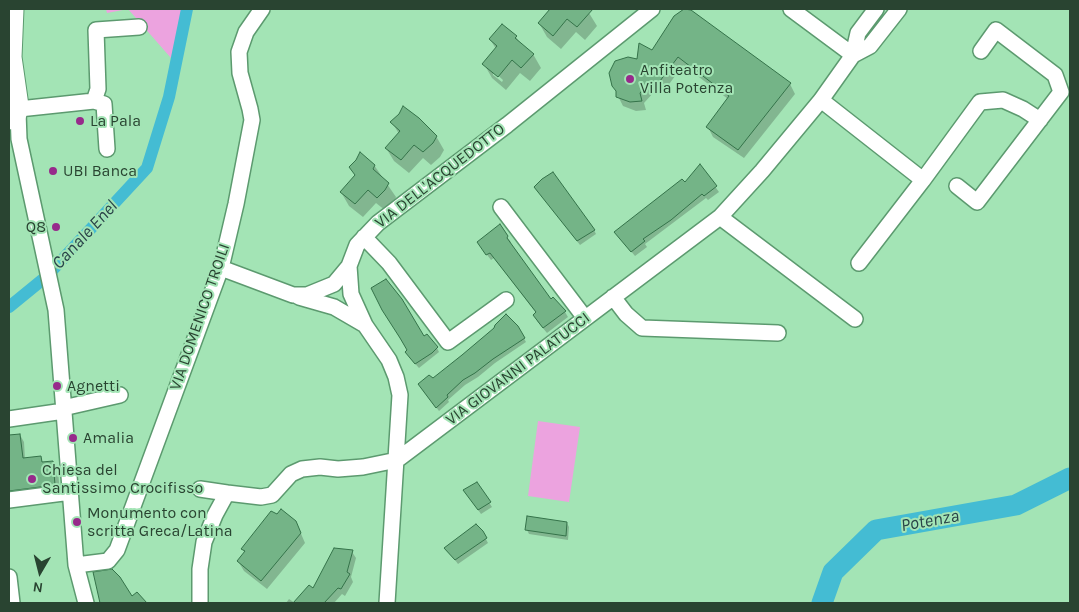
<!DOCTYPE html>
<html>
<head>
<meta charset="utf-8">
<style>
  body { margin:0 }
  #map { position:relative; width:1079px; height:612px; overflow:hidden; background:#a3e4b5; font-family:Karla,sans-serif }
  canvas { display:block }
  .frame { position:absolute; inset:0; border:10px solid #294431; pointer-events:none }
  .north { position:absolute; left:15px; top:547px; width:50px; height:50px; -webkit-text-stroke:4px #a3e4b5; paint-order:stroke; rotate:188deg; font-size:14px; font-weight:700; line-height:20px; text-align:center; color:#294431 }
  .north::after { content:''; display:block; margin:auto; width:18px; height:22px; background:#294431; clip-path:polygon(50% 0,100% 100%,50% 72%,0 100%) }
</style>
</head>
<body>
<div id="map">
<canvas width="1079" height="612"></canvas>
<div class="frame"></div>
<div class="north">N</div>
</div>
<script>
const g = document.querySelector('canvas').getContext('2d');
g.lineJoin = 'round';
function paint(path, color) { g.fillStyle = color; g.fill(path, 'evenodd'); }
const toPath = rows => new Path2D(rows.map(r => 'M' + r).join(''));
function trace(path, color, width, dash) { g.strokeStyle = color; g.lineWidth = width; g.lineCap = dash ? 'butt' : 'round'; g.setLineDash(dash || []); g.stroke(path); }
function write(font, color, halo, rows, align = 'center') {
  g.font = font + ' Karla,sans-serif'; g.lineWidth = 4; g.setLineDash([]); g.textBaseline = 'middle'; g.strokeStyle = halo; g.fillStyle = color; for (const [text, x, y, turn = 0] of rows) {
    g.save(); g.translate(x, y); g.rotate((+turn || 0) * Math.PI / 180); g.textAlign = isNaN(turn) ? turn : align; if (halo) g.strokeText(text, 0, 0); g.fillText(text, 0, 0); g.restore();
  }
}
paint(toPath([
  [106,9,182,9,171,58,128,9,107,13],
  [538,421,580,427,569,502,528,496]
]), '#eca3df');
paint(toPath([
  [551,9,585,9,589,13,597,26,585,40,576,32,561,49,547,37,539,23],
  [686,9,790,84,795,94,744,158,713,137,708,127,728,99,683,65,662,94,654,92,644,103,646,110,636,111,623,106,618,96,638,60,653,52,675,17],
  [516,37,520,43,533,54,541,68,530,81,520,73,506,90,492,78,484,64,496,49,490,39],
  [493,71,503,80,502,82,493,75],
  [392,122,436,136,444,150,440,157,431,165,423,158,409,173,394,161,386,148,399,134],
  [374,165,396,197,393,204,386,211,376,203,363,217,349,206,341,192,355,176],
  [700,166,719,192,708,200,706,198,645,244,647,247,635,256,619,237,685,184],
  [538,191,594,230,596,234,580,245],
  [507,237,511,242,510,244,551,301,565,312,568,317,547,333,537,321,536,313,494,258,491,260,482,248],
  [517,326,526,342,495,363,478,377,465,385,448,400,449,402,439,411,422,389,496,329],
  [424,337,437,348,439,352,419,368,409,357],
  [20,435,24,442,25,459,40,457,43,463,53,462,58,471,60,493,9,492,9,469,20,462,9,463,9,436],
  [476,483,492,507,481,514,467,494],
  [277,515,296,522,305,543,267,589,244,571,238,561,245,553,242,549],
  [567,523,569,527,568,540,529,534,527,530],
  [482,532,488,543,458,564,449,552],
  [352,552,356,558,351,577,353,582,345,596,342,594,334,603,295,603,309,586,313,589],
  [289,599,295,603,286,603]
]), '#0003');
trace(toPath([
  [9,307,47,276,147,168,169,97,187,9]
]), '#44bcd3', 12);
trace(toPath([
  [822,603,833,572,876,530,1016,505,1070,478]
]), '#44bcd3', 21);
const building = toPath([
  [550,9,593,9,577,27,567,19,553,36,538,23,550,9],
  [684,9,691,10,791,83,738,150,706,127,729,96,678,57,657,85,649,83,640,93,642,101,630,102,616,97,616,91,612,86,609,73,615,61,628,57,637,59,639,43,652,50,674,16,684,9],
  [502,24,517,36,515,38,534,54,521,68,512,60,498,77,482,64,497,46,489,39,502,24],
  [403,106,419,118,437,136,433,143,423,152,414,145,401,160,385,148,400,131,390,122,399,114,403,106],
  [360,152,375,165,373,169,389,183,385,190,377,198,368,190,355,204,340,192,355,175,349,167,356,160,360,152],
  [700,164,717,186,704,196,702,194,671,220,643,239,645,241,631,252,614,232,682,179,685,182,700,164],
  [553,172,595,230,577,241,534,187,542,179,553,172],
  [500,224,508,236,507,238,551,299,553,297,566,311,543,328,533,315,536,312,490,253,486,255,477,242,500,224],
  [386,279,402,299,424,336,427,334,438,347,432,353,415,364,405,352,407,350,400,338,382,310,371,288,386,279],
  [506,314,518,326,525,338,493,359,475,373,463,380,447,395,448,397,436,408,418,384,429,375,433,378,462,355,494,328,495,325,506,314],
  [20,434,23,458,41,456,42,462,53,461,55,485,9,491,9,435,20,434],
  [477,482,491,502,478,510,463,490,477,482],
  [281,509,296,521,301,533,261,581,237,561,245,551,241,549,271,511,277,514,281,509],
  [527,516,567,522,566,536,525,530,527,516],
  [476,524,483,531,487,538,455,560,444,548,476,524],
  [334,548,353,550,347,572,350,574,341,589,338,588,324,603,293,603,309,585,313,588,334,548],
  [112,569,120,577,132,596,137,592,147,603,100,603,93,572,112,569]
]);
paint(building, '#74b487');
trace(building, '#347249', 1);
const minor = toPath([
  [853,55,870,46,899,9],
  [853,55,858,33,876,9],
  [821,100,923,180],
  [94,101,104,104,107,149],
  [19,109,94,101,98,89,96,30,139,27],
  [18,112,19,139,56,310,76,565,86,603],
  [957,186,977,202,1061,92,1055,75,996,30,981,51],
  [501,207,585,318],
  [720,217,855,319],
  [364,237,389,263,448,342,506,300],
  [859,263,923,180,980,102,1003,100,1023,109,1040,120],
  [221,268,293,295,307,295,334,284,349,266],
  [299,297,334,307,365,325],
  [613,297,626,314,642,328,778,333],
  [63,408,120,395],
  [9,419,64,411],
  [200,489,227,493],
  [9,500,71,492],
  [76,565,108,561,117,550,221,268,236,204,252,120,250,109,240,73,239,52,246,32,262,9],
  [9,577,12,603],
  [200,603,200,569,204,542,215,515,227,493,261,497,272,495,291,474,302,469,320,467,338,469,363,467,397,460,720,217,762,171,821,100,853,55,791,9],
  [387,603,400,395,396,377,389,360,365,325,351,294,349,266,357,245,378,223,507,125,652,9]
]);
const major = toPath([
  [9,120,17,114,19,106,12,57,14,9]
]);
trace(minor, '#5c9a6f', 18);
trace(major, '#5c9a6f', 21);
trace(minor, '#fff', 15);
trace(major, '#fff', 19);
for (const [x, y, r, color] of [
  [630,79,5,"#972a8b"],
  [80,121,5,"#972a8b"],
  [53,171,5,"#972a8b"],
  [56,227,5,"#972a8b"],
  [57,386,5,"#972a8b"],
  [73,438,5,"#972a8b"],
  [32,479,5,"#972a8b"],
  [77,522,5,"#972a8b"]
]) { const dot = new Path2D(); dot.arc(x, y, r, 0, 2 * Math.PI); g.fillStyle = color; g.fill(dot); trace(dot, '#a3e4b5', 2); }
write('16px', '#294431', '#a3e4b5', [
  ["Anfiteatro",640,70],
  ["Villa Potenza",640,88],
  ["La Pala",90,121],
  ["UBI Banca",63,171],
  ["Q8",46,227,"right"],
  ["Agnetti",67,386],
  ["Amalia",83,438],
  ["Chiesa del",42,470],
  ["Santissimo Crocifisso",42,488],
  ["Monumento con",87,513],
  ["scritta Greca/Latina",87,531]
], 'left');
write('16px', '#294431', '#a3e4b5', [
  ["VIA DELL'ACQUEDOTTO",440,176,-38],
  ["VIA DOMENICO TROILI",200,317,-71],
  ["VIA GIOVANNI PALATUCCI",518,369,-37]
]);
write('italic 18px', '#294348', '#a3e4b5', [
  ["Canale Enel",85,235,-47],
  ["Potenza",930,521,-10]
]);
</script>
</body>
</html>
